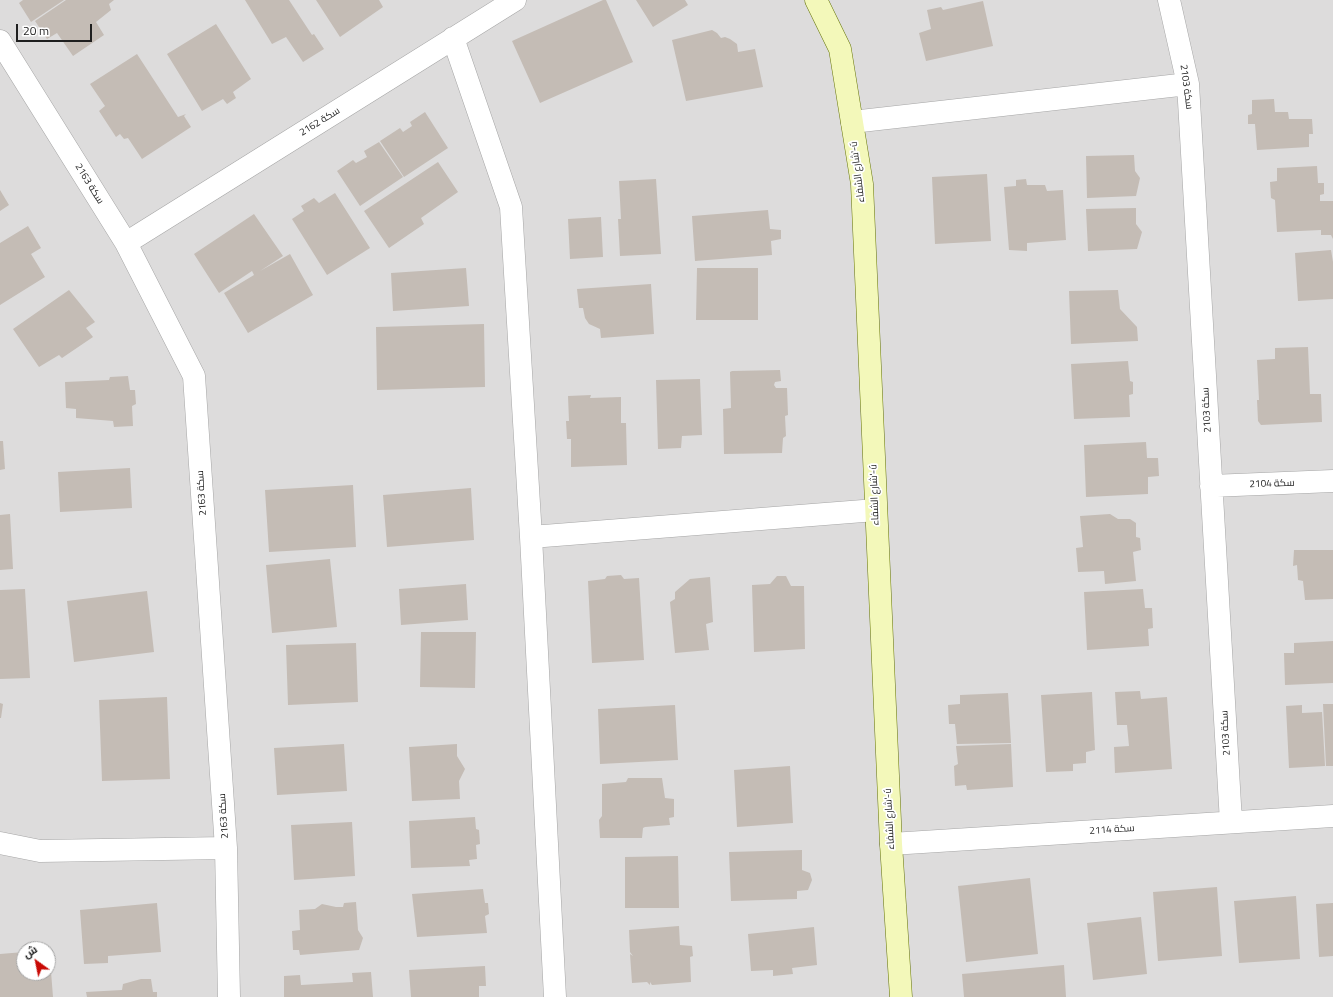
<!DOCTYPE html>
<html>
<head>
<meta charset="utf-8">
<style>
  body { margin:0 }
  #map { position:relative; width:1333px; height:997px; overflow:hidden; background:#efece5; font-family:"Titillium Web",Cairo,sans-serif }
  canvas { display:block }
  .north { position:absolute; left:16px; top:941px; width:40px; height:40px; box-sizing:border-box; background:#fff; border:1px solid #a5a5a5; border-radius:50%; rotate:327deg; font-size:11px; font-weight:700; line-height:16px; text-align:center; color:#1f1f1f }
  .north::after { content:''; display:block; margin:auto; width:14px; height:18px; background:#c90a05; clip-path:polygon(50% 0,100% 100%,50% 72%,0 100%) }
  .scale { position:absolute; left:16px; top:24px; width:76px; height:18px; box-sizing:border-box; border:2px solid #1f1f1f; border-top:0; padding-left:5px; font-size:12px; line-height:14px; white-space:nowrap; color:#1f1f1f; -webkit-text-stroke:3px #fff; paint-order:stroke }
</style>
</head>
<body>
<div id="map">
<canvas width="1333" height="997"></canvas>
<div class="north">ش</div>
<div class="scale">20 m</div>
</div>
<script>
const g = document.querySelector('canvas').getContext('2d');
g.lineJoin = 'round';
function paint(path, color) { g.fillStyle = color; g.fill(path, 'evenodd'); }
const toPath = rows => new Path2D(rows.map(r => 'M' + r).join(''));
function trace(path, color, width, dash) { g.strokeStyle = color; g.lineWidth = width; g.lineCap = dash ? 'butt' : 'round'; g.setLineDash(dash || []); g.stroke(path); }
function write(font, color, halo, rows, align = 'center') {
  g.font = font + ' "Titillium Web",Cairo,sans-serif'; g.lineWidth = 3.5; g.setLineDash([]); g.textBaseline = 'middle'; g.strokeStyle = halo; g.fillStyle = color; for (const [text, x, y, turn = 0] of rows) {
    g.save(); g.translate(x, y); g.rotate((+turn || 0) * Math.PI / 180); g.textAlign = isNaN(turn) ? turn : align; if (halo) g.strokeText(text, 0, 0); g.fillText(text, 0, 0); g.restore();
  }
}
paint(toPath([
  [0,0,1333,0,1333,997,0,997],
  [24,949,48,949,48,973,24,973]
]), '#dddcdc');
paint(toPath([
  [23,0,64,0,31,22,19,3],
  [66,0,114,0,109,4,111,10,96,22,104,35,73,56,57,33,47,39,35,21],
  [245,0,289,0,312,35,314,34,324,49,303,62,286,37,272,44],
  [316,0,379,0,383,7,340,37],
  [603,0,606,0,633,62,540,103,512,41],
  [636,0,685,0,688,5,653,27],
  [983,1,993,46,926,61,919,33,931,29,927,10,941,7,943,10],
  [216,24,251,79,233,92,236,98,227,104,223,99,202,111,167,54],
  [712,30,717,33,721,38,725,37,730,39,737,44,738,52,755,49,763,87,686,101,672,40],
  [137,54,178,117,186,114,184,116,191,127,142,159,128,138,124,139,120,134,116,137,99,111,105,106,90,84],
  [1274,99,1275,112,1288,112,1289,119,1312,119,1313,134,1309,134,1309,147,1257,150,1255,124,1248,124,1248,115,1252,114,1252,100],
  [425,112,448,148,404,177,380,141,400,128,403,132,412,126,410,122],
  [379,142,403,177,360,206,337,171,353,160,356,163,367,157,364,151],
  [1134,155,1135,171,1140,178,1136,196,1087,198,1086,156],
  [438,162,458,192,421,218,424,224,389,248,364,211],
  [1317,166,1318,183,1324,183,1324,194,1320,195,1320,201,1333,201,1333,239,1331,235,1321,235,1321,230,1277,232,1275,200,1271,198,1270,182,1277,181,1277,168],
  [987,174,991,241,935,244,932,177],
  [656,179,661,254,620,256,618,219,621,219,619,181],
  [1026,179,1027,185,1045,185,1047,191,1063,190,1066,240,1027,243,1027,251,1009,250,1004,187,1016,186,1016,180],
  [0,190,9,205,0,211],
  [335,193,370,248,327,275,292,219,304,211,301,206,314,198,319,203],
  [1136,208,1136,224,1142,232,1137,249,1088,251,1086,209],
  [768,210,770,229,781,230,781,239,771,241,772,255,695,261,692,216],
  [254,214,283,256,260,271,290,254,313,295,248,333,224,293,254,275,252,271,219,293,194,254],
  [601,217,603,257,570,259,568,219],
  [28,226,41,248,31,254,45,277,0,305,0,243],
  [1331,250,1333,262,1333,299,1298,301,1295,253],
  [466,268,469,306,393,311,391,273],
  [697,268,758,268,758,320,696,320],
  [651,284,654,334,601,338,600,329,589,324,585,318,583,308,579,308,577,289],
  [69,290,95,322,86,328,93,337,62,358,59,355,39,367,13,329],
  [1118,290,1120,309,1137,327,1138,341,1071,344,1069,291],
  [484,324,485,387,377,390,376,327],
  [1308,347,1310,394,1321,394,1322,422,1261,425,1258,421,1257,400,1259,400,1257,360,1275,359,1275,348],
  [1128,361,1130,381,1133,382,1133,394,1129,395,1130,417,1074,419,1071,364],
  [780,370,781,381,775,382,774,385,776,388,787,388,788,415,785,416,786,436,783,438,782,453,724,454,723,409,731,408,730,372,732,371],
  [128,376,130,390,135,390,136,404,132,406,133,426,114,427,113,421,76,418,76,409,66,408,65,382,109,380,110,377],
  [700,379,702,435,682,436,681,448,658,449,656,380],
  [591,395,590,398,621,397,621,423,626,423,627,465,571,467,571,439,567,439,566,421,569,421,568,396],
  [0,441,3,441,5,469,0,470],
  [1146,442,1147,458,1158,458,1159,476,1148,477,1148,494,1086,497,1084,445],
  [130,468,132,508,60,512,58,472],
  [353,485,356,547,269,552,265,490],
  [471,488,474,540,387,547,383,495],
  [10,514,13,569,0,570,0,515],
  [1110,514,1118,519,1130,519,1136,523,1136,537,1140,538,1141,550,1133,552,1136,581,1105,584,1104,571,1078,572,1076,548,1083,547,1080,516],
  [1294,550,1333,550,1333,599,1305,600,1303,581,1298,580,1297,565,1293,566],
  [330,559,337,627,272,633,266,565],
  [621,575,624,579,639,578,644,660,592,663,588,581,605,579,607,576],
  [777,576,786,576,791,586,804,586,805,649,754,652,752,585,770,584],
  [710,577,713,622,706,624,709,650,675,653,670,602,675,599,675,592,690,579],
  [466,584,468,620,401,625,399,589],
  [25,589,30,678,0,679,0,590],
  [1143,589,1145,608,1152,608,1153,628,1148,629,1149,646,1087,650,1084,592],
  [147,591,154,652,74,662,67,601],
  [421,632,476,632,475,688,420,687],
  [1333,641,1333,683,1285,685,1284,653,1294,653,1294,643],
  [356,643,358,702,288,705,286,645],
  [1140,691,1141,699,1167,697,1172,769,1115,773,1114,747,1129,746,1127,725,1117,725,1115,692],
  [1092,692,1095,750,1086,752,1086,763,1073,764,1073,771,1046,772,1041,695],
  [1008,693,1011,743,957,744,955,724,949,724,948,705,960,704,960,695],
  [167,697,170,779,102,781,99,700],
  [0,703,3,704,1,718,0,718],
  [1323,704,1333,704,1333,766,1326,766],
  [675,705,678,760,600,764,598,709],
  [1302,705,1302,713,1322,712,1325,766,1289,768,1286,706],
  [344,744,347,791,277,795,274,748],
  [457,744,457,756,465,769,459,781,460,799,412,801,409,747],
  [1011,744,1013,787,967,790,966,785,955,786,954,766,958,764,956,746],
  [790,766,793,823,737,827,734,770],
  [628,778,662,778,665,798,674,799,674,817,669,818,670,825,645,827,643,828,642,838,600,838,599,820,602,816,602,784,626,782],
  [475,817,476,829,479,830,480,844,476,845,477,859,469,860,470,866,411,868,409,821],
  [352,822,355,876,294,880,291,825],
  [802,850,802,870,810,873,812,880,808,890,797,891,797,899,731,901,729,852],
  [678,856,679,908,625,908,625,857],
  [1030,878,1038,954,966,962,958,886],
  [1217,887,1222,956,1158,961,1153,892],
  [483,889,485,903,488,903,489,914,485,916,487,933,417,937,412,894],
  [1296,896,1300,959,1239,963,1234,901],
  [356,902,358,930,363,938,359,950,300,955,299,950,293,950,292,931,300,930,299,910,315,909,322,904,336,907,343,907,344,903],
  [157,903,161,952,108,956,108,963,84,964,80,910],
  [1333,903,1333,956,1319,957,1316,904],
  [1141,917,1147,974,1093,980,1087,923],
  [679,926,680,945,692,946,693,956,690,957,691,982,652,985,650,982,650,985,647,982,632,983,630,954,633,956,630,952,629,930],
  [814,927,817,965,792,968,793,974,773,976,773,970,751,971,748,934],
  [48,946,49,946,53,997,0,997,0,954,24,952,24,973,48,973],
  [1064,965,1066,997,964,997,962,974],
  [485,966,486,986,479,986,479,997,411,997,409,970],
  [371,972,373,997,284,997,284,976,300,975,301,985,353,982,352,973],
  [141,979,151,979,153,992,157,992,157,997,87,997,86,992,122,990,123,984]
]), '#c4bcb5');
const street = toPath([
  [1169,0,1188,84,1231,822],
  [453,38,511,207,531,537,555,997],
  [0,41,126,243,194,376,226,848,229,997],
  [852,122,1188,84],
  [126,243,515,0],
  [1211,486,1333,481],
  [531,537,876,510],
  [0,843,40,851,226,848],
  [891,844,1333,816]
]);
const secondary = toPath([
  [816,0,840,49,862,184,891,844,901,997]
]);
trace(street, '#a6a6a6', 23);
trace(secondary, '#657407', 23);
trace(street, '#fff', 22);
trace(secondary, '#f3f8ba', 22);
write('10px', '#1f1f1f', '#fff', [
  ["سكة 2103",1186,87,82],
  ["سكة 2162",320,122,-32],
  ["شارع الشفاء'-ú",858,172,-97],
  ["سكة 2163",89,184,58],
  ["سكة 2103",1207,410,-93],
  ["سكة 2104",1272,484,-2],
  ["سكة 2163",202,493,-94],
  ["شارع الشفاء'-ú",875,495,-92],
  ["سكة 2103",1226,733,-93],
  ["سكة 2163",224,816,-94],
  ["شارع الشفاء'-ú",890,819,-93],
  ["سكة 2114",1112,830,-4]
]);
</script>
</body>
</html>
